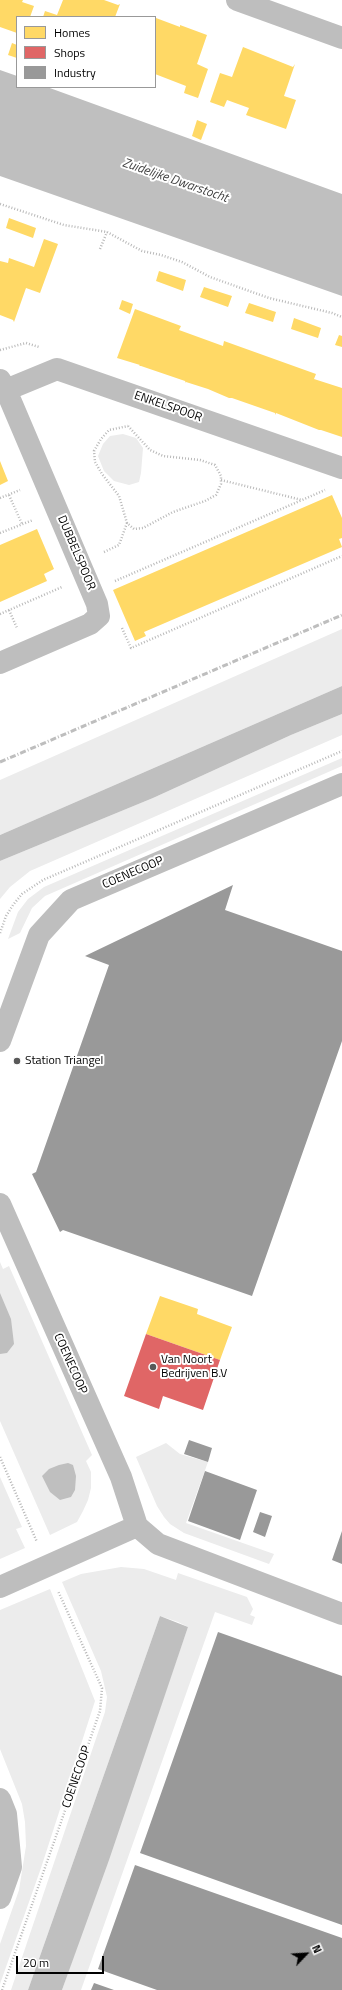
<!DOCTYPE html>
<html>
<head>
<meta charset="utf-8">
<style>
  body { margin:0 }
  #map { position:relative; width:342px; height:1990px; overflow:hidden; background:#fff; font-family:"Titillium Web",sans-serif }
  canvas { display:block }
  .legend { position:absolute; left:16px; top:16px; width:140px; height:72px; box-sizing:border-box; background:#fff; border:1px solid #999; margin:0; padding:5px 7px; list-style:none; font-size:12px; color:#000 }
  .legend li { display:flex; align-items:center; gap:8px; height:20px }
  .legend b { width:20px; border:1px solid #999 }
  .north { position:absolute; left:286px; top:1934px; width:40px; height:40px; -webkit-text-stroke:3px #fff; paint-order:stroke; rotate:65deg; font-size:11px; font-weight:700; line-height:16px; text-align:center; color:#000 }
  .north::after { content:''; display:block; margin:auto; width:14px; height:18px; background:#000; clip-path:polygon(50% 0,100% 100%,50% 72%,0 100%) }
  .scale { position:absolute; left:16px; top:1956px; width:88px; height:18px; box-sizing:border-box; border:2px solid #000; border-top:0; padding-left:5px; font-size:12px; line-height:14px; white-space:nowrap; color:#000; -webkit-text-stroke:3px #fff; paint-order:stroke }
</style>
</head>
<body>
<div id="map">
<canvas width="342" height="1990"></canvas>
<ul class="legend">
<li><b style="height:11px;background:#ffd966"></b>Homes</li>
<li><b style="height:11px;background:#e06666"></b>Shops</li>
<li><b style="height:11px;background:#999"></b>Industry</li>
</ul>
<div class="north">N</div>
<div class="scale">20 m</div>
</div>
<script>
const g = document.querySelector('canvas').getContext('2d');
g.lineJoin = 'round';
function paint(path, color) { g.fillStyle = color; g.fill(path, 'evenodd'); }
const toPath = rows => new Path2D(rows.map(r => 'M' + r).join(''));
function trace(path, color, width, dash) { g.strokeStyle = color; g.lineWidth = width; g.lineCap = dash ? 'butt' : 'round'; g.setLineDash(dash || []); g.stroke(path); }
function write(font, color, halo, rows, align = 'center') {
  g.font = font + ' "Titillium Web",sans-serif'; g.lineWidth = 4; g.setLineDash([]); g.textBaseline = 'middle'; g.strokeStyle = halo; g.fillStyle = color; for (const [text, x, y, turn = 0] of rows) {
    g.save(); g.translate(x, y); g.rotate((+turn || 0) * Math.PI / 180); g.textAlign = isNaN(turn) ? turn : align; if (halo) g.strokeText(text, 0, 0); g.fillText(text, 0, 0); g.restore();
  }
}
paint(toPath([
  [123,434,136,438,143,448,141,473,139,482,129,485,114,481,104,471,98,456,103,444,110,436],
  [342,629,342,686,0,835,0,780],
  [342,714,342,735,30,871,10,887,0,899,0,861,153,798,291,735],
  [342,758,342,766,45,896,32,908,20,933,8,939,18,912,28,899,44,887],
  [0,1262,3,1269,9,1266,92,1455,86,1461,91,1472,91,1488,88,1500,83,1511,77,1522,50,1535,0,1421],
  [166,1443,180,1454,208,1462,186,1523,274,1554,269,1564,184,1533,170,1524,164,1517,157,1506,136,1457],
  [0,1477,22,1527,16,1529,25,1548,0,1559],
  [121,1567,144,1569,176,1580,178,1573,247,1597,253,1609,250,1615,255,1617,252,1625,215,1612,81,1990,62,1990,188,1627,178,1622,160,1616,28,1990,11,1990,105,1712,107,1697,101,1671,62,1582,81,1574],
  [50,1589,95,1701,41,1868,0,1984,0,1944,19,1890,26,1846,25,1822,22,1804,0,1749,0,1610]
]), '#ececec');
paint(toPath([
  [0,70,17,76,17,87,47,87,342,194,342,296,0,176],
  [342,686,342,714,291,735,153,798,0,861,0,835],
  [0,1293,11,1319,14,1344,7,1353,0,1354],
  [68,1463,73,1465,76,1476,75,1490,71,1497,60,1500,50,1492,42,1476,49,1469,59,1465],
  [160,1616,188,1627,109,1860,62,1990,28,1990]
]), '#bfbfbf');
paint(toPath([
  [0,0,23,0,22,2,34,6,30,17,17,17,17,33,0,27],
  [63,0,104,0,118,5,120,4,115,17,43,17,45,11,57,15],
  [155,16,156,18,180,27,180,25,207,35,197,64,208,69,198,98,184,93,186,86,155,74],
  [12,43,17,45,17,58,8,55],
  [243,47,293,67,295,64,284,96,296,100,286,129,246,115,249,108,227,100,224,107,210,102,220,73,232,77],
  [197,120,207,124,201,140,192,136],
  [9,218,36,228,33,238,6,228],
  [44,239,58,244,40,293,26,288,14,322,13,320,0,315,0,261,8,263,9,258,34,267],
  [159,271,186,280,183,291,156,281],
  [204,287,232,296,228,307,200,297],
  [122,300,133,304,130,314,119,309],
  [249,303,276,312,273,322,245,313],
  [135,309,181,326,179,330,223,346,224,341,316,374,314,379,342,388,342,437,321,430,319,430,276,413,276,415,275,413,232,398,229,398,208,389,186,382,186,383,185,381,141,366,139,366,140,365,117,358],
  [294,318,321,328,318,338,291,329],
  [339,335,342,336,342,347,335,345],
  [0,461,8,481,0,485],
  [332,495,342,518,342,538,339,539,342,547,144,632,146,636,135,641,113,590],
  [37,529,54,569,44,574,47,581,0,602,0,545],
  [160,1296,198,1309,197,1314,232,1327,220,1360,146,1334]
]), '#ffd966');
paint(toPath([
  [146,1334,220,1360,203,1410,163,1396,159,1409,124,1396]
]), '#e06666');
paint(toPath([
  [233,885,225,910,342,951,342,1041,252,1296,63,1230,60,1232,32,1174,36,1172,109,965,85,956],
  [189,1440,212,1448,208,1462,184,1454],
  [205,1471,257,1490,240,1540,188,1521],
  [260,1512,272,1516,265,1537,253,1532],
  [342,1531,342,1564,332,1560],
  [218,1632,342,1676,342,1925,140,1853],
  [135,1865,342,1938,342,1990,157,1990,98,1969],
  [94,1983,114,1990,91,1990]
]), '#999');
trace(toPath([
  [0,204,64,225,107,232,142,251,161,255,182,262,210,277,269,298,332,313,342,317],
  [100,249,107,232],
  [0,350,26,343,39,347],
  [128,426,150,450,163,456,200,460,215,465,221,476,221,484,216,495,205,501,173,512,143,528,134,529,127,523,119,496,102,474,95,462,94,451,101,439,109,430,128,426],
  [221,480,302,500,325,490],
  [9,495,22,524],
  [0,498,20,490],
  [0,533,33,520],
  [104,552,119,545,127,523],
  [115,581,302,500],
  [9,610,17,628],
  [0,614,62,587],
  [122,628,131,648,342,556],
  [0,933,6,916,13,905,22,894,43,880,342,751],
  [0,1457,37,1542],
  [2,1990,100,1711,102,1688,58,1591]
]), '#b9b9b9', 2.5, [1, 2]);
trace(toPath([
  [237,0,342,38],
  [0,380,6,390,57,369,342,468],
  [0,663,90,624,99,616,97,604,6,390],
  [0,1041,39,935,71,900,342,784],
  [0,1204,121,1477,137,1526,158,1544,342,1614],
  [0,1587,137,1526],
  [0,1799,6,1814,11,1867,0,1898]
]), '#bebebe', 22);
trace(toPath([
  [0,762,342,615]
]), '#bebebe', 3, [6, 2, 1, 2]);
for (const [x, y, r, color] of [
  [17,1061,4,"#595959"],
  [153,1367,4,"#595959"]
]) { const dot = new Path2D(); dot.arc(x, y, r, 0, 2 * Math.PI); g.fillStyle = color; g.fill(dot); trace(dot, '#fff', 1.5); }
write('12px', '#000', '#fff', [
  ["ENKELSPOOR",168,407,19],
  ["DUBBELSPOOR",76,553,67],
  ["COENECOOP",133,873,-23],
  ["COENECOOP",70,1364,66],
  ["COENECOOP",77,1777,-71]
]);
write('12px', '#000', '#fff', [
  ["Station Triangel",25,1061],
  ["Van Noort",161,1360],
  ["Bedrijven B.V",161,1374]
], 'left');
write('italic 13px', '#444', '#fff', [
  ["Zuidelijke Dwarstocht",175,181,19]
]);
</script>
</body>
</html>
